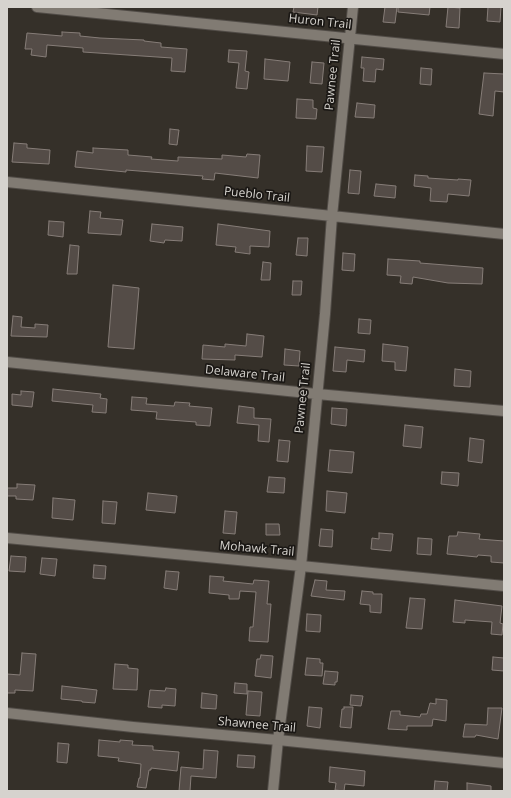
<!DOCTYPE html>
<html>
<head>
<meta charset="utf-8">
<style>
  body { margin:0 }
  #map { position:relative; width:511px; height:798px; overflow:hidden; background:#353029; font-family:"Open Sans",sans-serif }
  canvas { display:block }
  .frame { position:absolute; inset:0; border:8px solid #d6d3ce; pointer-events:none }
</style>
</head>
<body>
<div id="map">
<canvas width="511" height="798"></canvas>
<div class="frame"></div>
</div>
<script>
const g = document.querySelector('canvas').getContext('2d');
g.lineJoin = 'round';
function paint(path, color) { g.fillStyle = color; g.fill(path, 'evenodd'); }
const toPath = rows => new Path2D(rows.map(r => 'M' + r).join(''));
function trace(path, color, width, dash) { g.strokeStyle = color; g.lineWidth = width; g.lineCap = dash ? 'butt' : 'round'; g.setLineDash(dash || []); g.stroke(path); }
function write(font, color, halo, rows, align = 'center') {
  g.font = font + ' "Open Sans",sans-serif'; g.lineWidth = 3.5; g.setLineDash([]); g.textBaseline = 'middle'; g.strokeStyle = halo; g.fillStyle = color; for (const [text, x, y, turn = 0] of rows) {
    g.save(); g.translate(x, y); g.rotate((+turn || 0) * Math.PI / 180); g.textAlign = isNaN(turn) ? turn : align; if (halo) g.strokeText(text, 0, 0); g.fillText(text, 0, 0); g.restore();
  }
}
const building = toPath([
  [294,7,318,7,317,15,293,12,294,7],
  [385,7,397,7,395,23,383,22,385,7],
  [398,7,430,7,429,15,398,12,398,7],
  [448,7,460,8,459,28,446,27,448,7],
  [488,7,501,7,500,22,487,21,488,7],
  [62,32,80,33,80,36,100,38,144,40,144,41,161,43,161,47,187,49,185,72,171,71,172,58,83,52,83,48,47,45,46,57,31,55,32,49,25,49,27,33,62,36,62,32],
  [229,50,247,51,245,71,249,72,247,89,236,88,239,63,228,62,229,50],
  [362,57,384,59,383,70,376,69,375,82,363,81,364,68,361,68,362,57],
  [265,59,290,62,288,81,264,79,265,59],
  [312,62,324,63,322,84,310,83,312,62],
  [421,68,432,69,431,85,420,84,421,68],
  [484,73,504,74,504,92,495,91,493,116,479,114,484,73],
  [297,99,313,100,313,108,317,109,316,119,296,118,297,99],
  [357,103,375,105,374,118,355,117,357,103],
  [170,129,179,130,177,145,169,144,170,129],
  [14,143,27,144,27,148,50,150,49,164,12,162,14,143],
  [307,146,324,147,322,172,306,171,307,146],
  [93,148,128,150,128,155,152,157,151,159,178,161,178,157,222,159,222,155,246,157,247,154,260,155,258,178,215,173,214,180,202,179,203,176,126,170,126,172,75,167,77,151,93,153,93,148],
  [350,170,361,171,359,194,348,193,350,170],
  [415,175,428,176,428,178,458,180,458,179,471,180,469,196,448,194,447,202,430,201,431,188,414,186,415,175],
  [376,184,396,186,395,198,374,196,376,184],
  [90,211,101,212,100,218,123,220,121,235,88,233,90,211],
  [49,221,64,222,63,237,48,235,49,221],
  [152,224,183,227,182,241,165,240,164,243,150,241,152,224],
  [218,224,270,231,269,247,250,246,250,254,235,252,236,247,216,245,218,224],
  [298,238,308,238,307,256,296,255,298,238],
  [70,245,79,246,77,274,67,274,70,245],
  [343,253,355,254,354,271,342,270,343,253],
  [388,259,420,261,420,263,483,268,482,284,448,283,413,277,412,284,400,283,401,276,387,275,388,259],
  [263,262,271,263,270,280,261,280,263,262],
  [293,281,302,281,301,295,292,295,293,281],
  [113,285,139,288,134,349,108,347,113,285],
  [13,316,22,317,21,327,35,328,35,324,48,325,47,337,11,336,13,316],
  [359,319,371,320,370,334,358,333,359,319],
  [247,334,264,336,262,357,235,355,235,360,202,359,203,345,225,347,225,344,246,346,247,334],
  [383,344,408,347,406,371,395,370,395,362,382,361,383,344],
  [335,347,365,350,364,362,347,360,346,372,333,371,335,347],
  [285,349,300,351,299,366,284,365,285,349],
  [455,369,471,371,470,387,454,386,455,369],
  [53,389,101,394,100,398,107,399,106,413,92,412,93,405,52,401,53,389],
  [21,391,34,392,32,407,12,405,12,394,21,395,21,391],
  [132,397,147,398,146,404,174,406,175,402,190,403,189,406,212,408,210,426,196,425,196,422,156,419,157,412,131,410,132,397],
  [239,406,254,408,254,418,271,419,269,442,258,441,259,425,237,423,239,406],
  [332,408,347,409,346,426,331,424,332,408],
  [405,425,423,427,421,448,403,446,405,425],
  [470,438,484,440,482,463,468,461,470,438],
  [279,440,290,441,288,462,277,461,279,440],
  [330,450,354,452,352,473,328,471,330,450],
  [442,472,459,473,458,486,441,484,442,472],
  [269,477,285,478,284,493,267,492,269,477],
  [17,484,35,485,33,500,16,499,16,496,7,496,7,488,17,488,17,484],
  [327,491,347,493,345,513,326,511,327,491],
  [148,493,177,496,175,513,146,510,148,493],
  [53,498,75,500,73,520,52,518,53,498],
  [103,501,117,502,115,524,102,523,103,501],
  [225,511,237,512,235,534,223,533,225,511],
  [266,524,279,524,280,535,266,535,266,524],
  [321,529,333,530,332,547,319,546,321,529],
  [458,532,480,534,479,539,504,541,504,563,491,562,491,556,478,555,477,557,447,554,449,536,457,536,458,532],
  [379,533,393,534,391,551,371,549,372,538,379,539,379,533],
  [418,538,432,539,431,555,417,554,418,538],
  [11,556,26,557,25,572,9,571,11,556],
  [42,558,57,559,55,576,40,574,42,558],
  [94,565,106,566,105,579,93,578,94,565],
  [166,571,179,572,177,590,164,588,166,571],
  [210,576,224,577,223,581,253,584,254,580,269,581,267,604,271,604,268,642,249,641,250,627,253,627,256,592,240,591,239,599,229,599,229,595,209,593,210,576],
  [315,580,327,581,326,590,345,591,344,600,311,596,315,580],
  [362,591,373,592,373,594,382,594,381,613,370,612,370,605,360,604,362,591],
  [410,598,425,599,422,629,406,628,410,598],
  [455,600,502,606,500,623,503,624,502,635,491,634,492,622,465,620,465,623,453,622,455,600],
  [307,614,321,615,320,632,306,631,307,614],
  [22,653,36,654,33,691,15,690,15,693,7,693,7,674,20,675,22,653],
  [261,655,273,656,271,678,255,676,257,659,260,659,261,655],
  [493,657,504,658,504,671,492,670,493,657],
  [307,658,320,659,320,663,323,663,322,676,305,675,307,658],
  [115,664,128,665,128,668,138,669,137,690,113,689,115,664],
  [325,671,338,672,337,682,335,682,335,685,323,684,325,671],
  [235,683,247,684,247,694,234,693,235,683],
  [62,686,97,690,95,703,82,702,82,701,61,699,62,686],
  [166,688,176,689,175,706,162,705,162,708,148,707,150,690,165,691,166,688],
  [248,691,262,692,260,716,246,715,248,691],
  [202,693,217,695,216,709,201,708,202,693],
  [351,695,363,696,361,706,350,705,351,695],
  [436,699,447,700,446,721,433,719,432,726,407,726,407,730,388,729,391,711,400,711,400,715,420,717,421,714,427,714,430,703,436,704,436,699],
  [309,707,322,708,320,728,307,726,309,707],
  [344,707,353,707,351,728,340,727,342,709,344,709,344,707],
  [488,708,502,708,498,739,476,735,475,737,463,737,465,724,487,725,488,708],
  [99,740,120,742,120,740,133,741,132,745,153,746,153,750,179,752,177,771,151,768,151,770,149,770,146,788,137,787,139,778,140,778,141,764,118,761,119,758,98,756,99,740],
  [58,743,69,744,67,763,57,762,58,743],
  [204,750,218,751,216,778,191,776,190,791,179,791,181,767,203,769,204,750],
  [238,755,255,756,254,768,237,767,238,755],
  [330,767,365,771,364,786,345,784,344,791,335,790,336,783,329,782,330,767],
  [435,781,448,782,447,791,434,791,435,781],
  [467,783,491,786,491,791,467,791,467,783]
]);
paint(building, '#544c47');
trace(building, '#867d78', 1);
const street = toPath([
  [37,7,504,54],
  [7,182,504,234],
  [7,362,317,394,504,411],
  [7,538,301,566,504,586],
  [273,791,278,740,301,566,325,314,332,216,353,7]
]);
const secondary = toPath([
  [7,713,133,727,278,740,504,763]
]);
trace(street, '#514c47', 12);
trace(secondary, '#514c47', 12);
trace(street, '#817b73', 10);
trace(secondary, '#817b73', 10);
write('12px', '#d6d3ce', '#1b1815', [
  ["Huron Trail",320,22,6],
  ["Pawnee Trail",333,75,-84],
  ["Pueblo Trail",257,195,6],
  ["Delaware Trail",245,374,6],
  ["Pawnee Trail",303,398,-84],
  ["Mohawk Trail",257,549,5],
  ["Shawnee Trail",257,725,5]
]);
</script>
</body>
</html>
